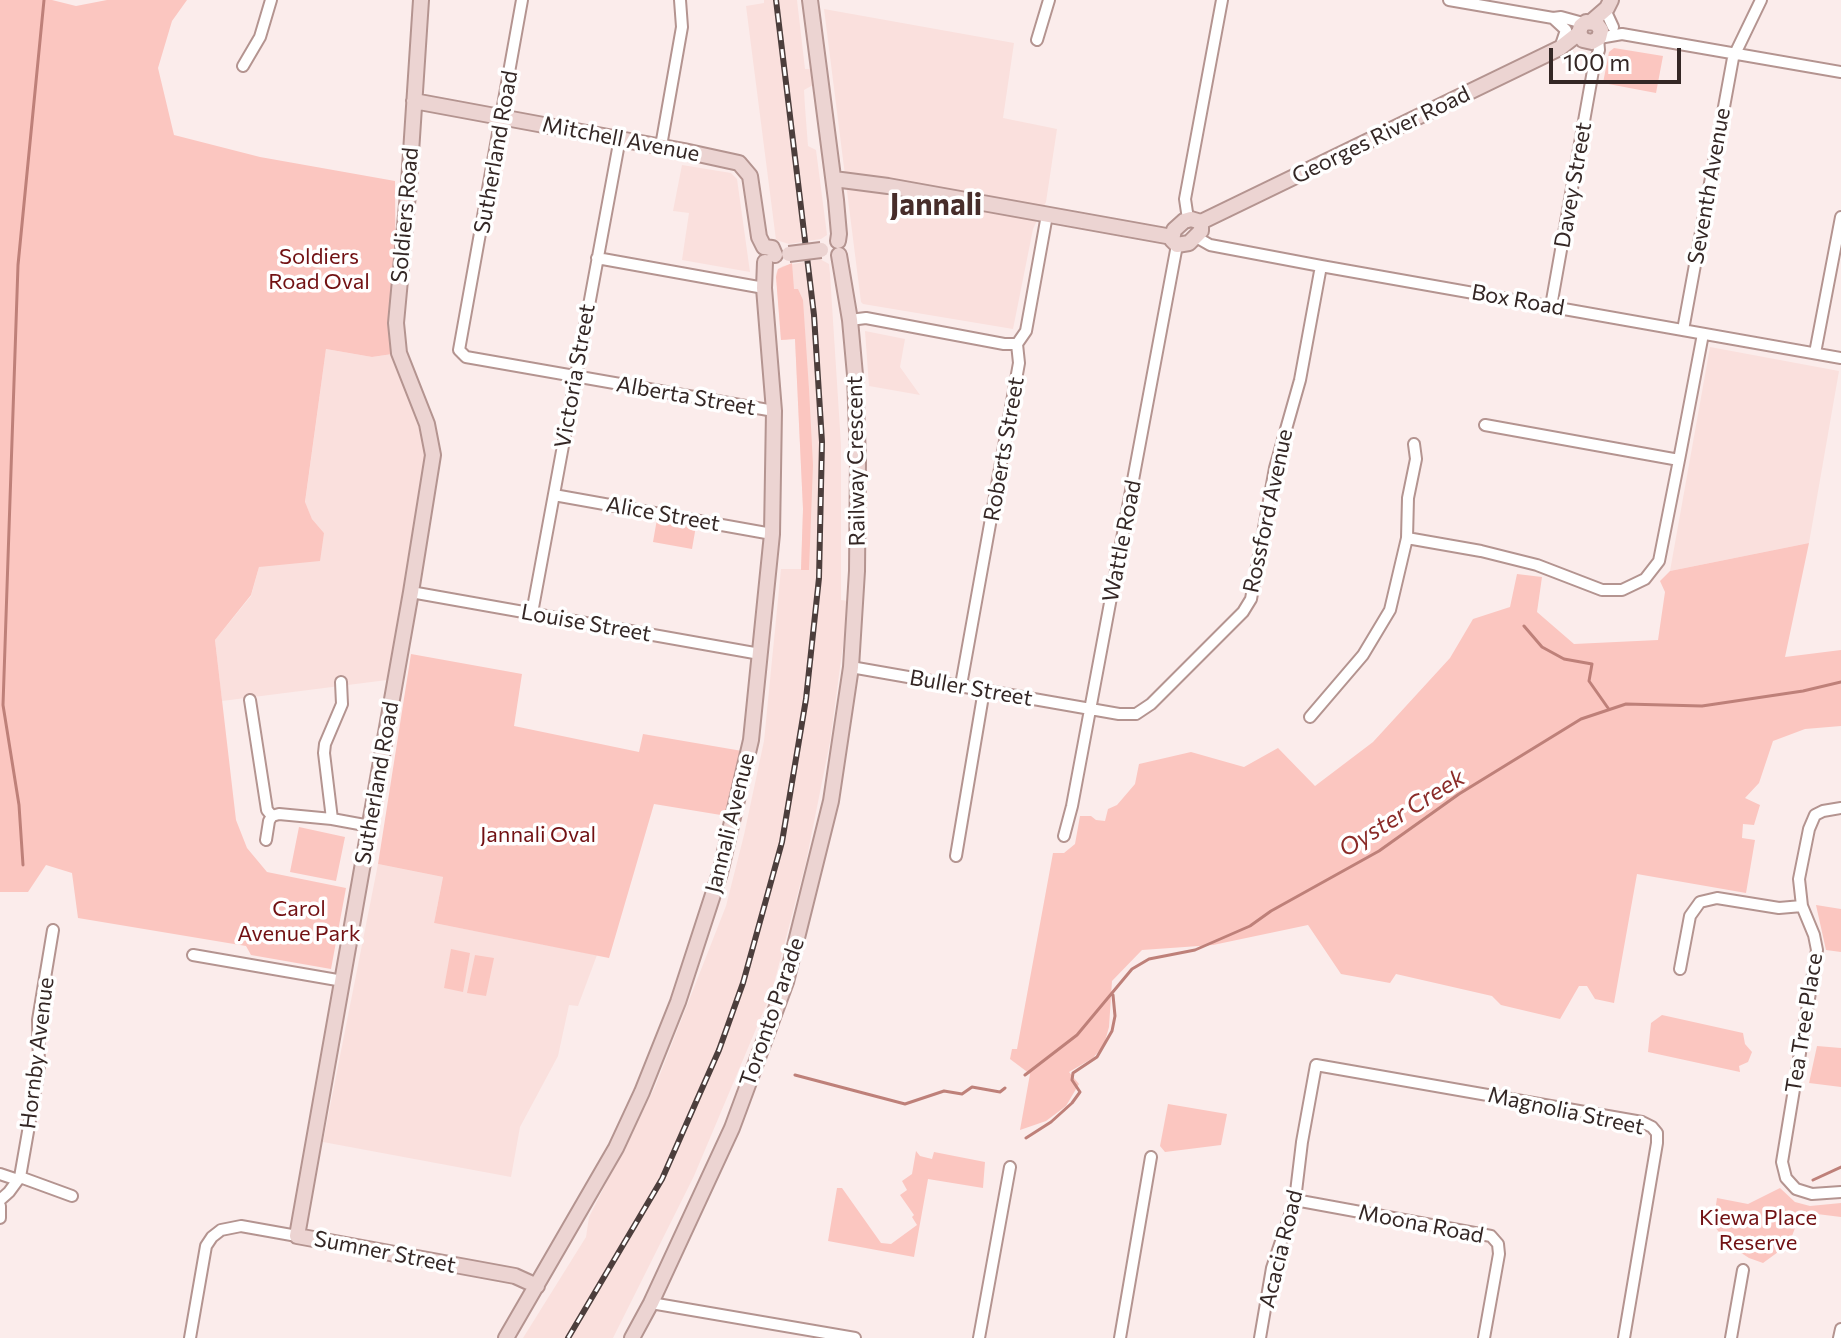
<!DOCTYPE html>
<html>
<head>
<meta charset="utf-8">
<style>
  body { margin:0 }
  #map { position:relative; width:1841px; height:1338px; overflow:hidden; background:#fbeceb; font-family:Commissioner,sans-serif }
  canvas { display:block }
  .scale { position:absolute; left:1549px; top:48px; width:132px; height:36px; box-sizing:border-box; border:4px solid #342725; border-top:0; padding-left:10px; font-size:24px; line-height:28px; white-space:nowrap; color:#342725; -webkit-text-stroke:6px #fff; paint-order:stroke }
</style>
</head>
<body>
<div id="map">
<canvas width="1841" height="1338"></canvas>
<div class="scale">100 m</div>
</div>
<script>
const g = document.querySelector('canvas').getContext('2d');
g.lineJoin = 'round';
function paint(path, color) { g.fillStyle = color; g.fill(path, 'evenodd'); }
const toPath = rows => new Path2D(rows.map(r => 'M' + r).join(''));
function trace(path, color, width, dash) { g.strokeStyle = color; g.lineWidth = width; g.lineCap = dash ? 'butt' : 'round'; g.setLineDash(dash || []); g.stroke(path); }
function write(font, color, halo, rows, align = 'center') {
  g.font = font + ' Commissioner,sans-serif'; g.lineWidth = 7; g.setLineDash([]); g.textBaseline = 'middle'; g.strokeStyle = halo; g.fillStyle = color; for (const [text, x, y, turn = 0] of rows) {
    g.save(); g.translate(x, y); g.rotate((+turn || 0) * Math.PI / 180); g.textAlign = isNaN(turn) ? turn : align; if (halo) g.strokeText(text, 0, 0); g.fillText(text, 0, 0); g.restore();
  }
}
paint(toPath([
  [764,0,797,0,805,69,812,69,813,85,804,90,805,107,808,146,816,150,825,219,827,235,821,239,789,244,776,240,746,6,764,3],
  [824,9,1014,43,1003,118,1057,129,1046,202,1033,229,1013,329,863,304,861,302],
  [682,165,731,173,737,179,750,272,682,260,689,213,673,211],
  [820,259,829,264,830,274,841,445,841,600,849,601,830,742,806,862,772,991,694,1176,613,1338,523,1338,586,1237,589,1217,655,1087,726,906,744,835,764,741,781,569,801,569,803,509,795,339,781,340,776,274,778,269,783,266],
  [865,331,905,339,900,367,920,395,869,386],
  [1710,347,1839,371,1809,543,1670,571],
  [326,349,372,357,399,353,431,438,395,679,222,701,215,640,251,596,259,567,324,533,312,519,305,503],
  [378,864,443,877,434,923,597,955,578,1006,569,1005,558,1056,520,1127,511,1177,323,1142]
]), '#fae0dd');
paint(toPath([
  [0,0,52,0,76,6,107,0,187,0,172,21,158,68,174,135,260,157,395,181,396,321,399,353,372,357,326,349,305,502,312,519,324,533,320,561,259,567,251,595,215,640,236,820,247,848,267,872,346,888,331,969,251,955,246,946,78,918,72,873,46,865,28,892,0,892],
  [1614,48,1663,56,1656,93,1603,83,1609,52],
  [792,263,794,289,798,289,803,300,809,389,813,465,809,570,801,570,803,509,795,339,781,340,776,277,778,269],
  [657,519,696,526,692,549,653,542],
  [1809,543,1785,657,1841,650,1841,726,1805,729,1773,741,1759,783,1745,798,1760,805,1754,825,1743,824,1742,838,1755,840,1746,893,1637,874,1614,1003,1595,999,1587,986,1579,986,1560,1019,1501,1005,1492,996,1396,974,1390,983,1341,974,1308,925,1213,945,1142,950,1112,981,1109,1027,1104,1045,1093,1058,1069,1072,1079,1084,1066,1106,1046,1121,1020,1130,1030,1074,1010,1059,1012,1049,1017,1049,1053,853,1064,853,1075,844,1080,816,1091,816,1096,820,1105,821,1108,809,1117,805,1135,784,1139,764,1191,752,1244,767,1278,748,1315,786,1373,742,1450,658,1473,619,1510,607,1517,574,1542,577,1537,612,1574,644,1658,640,1665,592,1660,581,1670,571],
  [411,654,522,674,514,726,639,752,643,734,748,752,733,817,654,804,609,958,434,923,443,877,378,864],
  [299,827,345,837,336,881,290,872],
  [1816,905,1841,909,1841,952,1826,950],
  [451,949,470,953,463,992,444,988],
  [475,955,494,958,486,996,467,993],
  [1662,1015,1743,1033,1745,1044,1752,1052,1748,1062,1739,1066,1740,1072,1648,1052,1651,1023],
  [1817,1046,1841,1048,1841,1087,1809,1083],
  [1168,1104,1227,1114,1221,1145,1165,1152,1160,1146],
  [916,1151,920,1156,932,1159,934,1152,985,1162,983,1188,928,1179,914,1257,828,1241,837,1188,842,1188,881,1243,891,1244,917,1225,912,1217,914,1215,900,1195,907,1190,902,1181,912,1174],
  [1780,1188,1795,1202,1810,1206,1841,1203,1841,1217,1801,1212,1789,1244,1763,1263,1749,1258,1732,1247,1713,1225,1717,1198,1748,1204]
]), '#fbc6c0');
trace(toPath([
  [1524,626,1542,647,1564,659,1592,664,1589,681,1608,708],
  [23,865,19,805,3,705,18,265,44,0],
  [795,1075,905,1104,944,1091,962,1094,972,1087,1000,1092,1005,1088],
  [1025,1075,1077,1035,1132,969,1149,959,1195,950,1250,926,1271,911,1379,851,1459,794,1581,719,1626,704,1702,706,1803,691,1841,682],
  [1026,1138,1051,1122,1072,1103,1080,1092,1072,1080,1073,1073,1097,1057,1112,1031,1115,1016,1113,995],
  [1813,1180,1841,1167]
]), '#be8079', 3);
const street = toPath([
  [522,0,459,350,466,357,774,411],
  [1449,0,1553,18,1561,17,1583,23],
  [1607,14,1613,27],
  [1553,18,1566,30,1561,45],
  [1599,38,1622,34,1841,72],
  [1037,40,1049,0],
  [243,66,260,37,271,0],
  [661,146,682,27,680,0],
  [1188,219,1185,199,1222,0],
  [1196,237,1210,245,1321,266,1841,358],
  [597,258,764,288],
  [1551,306,1594,65,1599,50,1598,38],
  [850,320,866,318,1004,344,1017,344],
  [1683,330,1733,58,1761,0],
  [1017,344,1026,331,1047,215],
  [1815,353,1841,217],
  [1485,425,1679,460,1703,334],
  [554,495,772,534],
  [1407,538,1481,551,1537,565,1602,590,1622,590,1645,579,1659,561,1679,460],
  [411,592,760,654],
  [532,613,620,138],
  [851,667,1119,714,1136,714,1151,704,1243,612,1251,599,1275,468,1300,380,1321,266],
  [961,685,1019,363,1017,344],
  [250,700,267,810,272,816],
  [1310,717,1363,655,1390,610,1407,538,1408,498,1416,459,1414,444],
  [1841,808,1823,811,1815,815,1809,829,1799,879,1802,906,1814,935,1817,950,1782,1162,1786,1178,1796,1189,1812,1194,1841,1192],
  [332,819,324,753,325,744,342,704,341,682],
  [1064,836,1072,806,1177,245],
  [266,840,269,821,272,816,279,814,332,819,370,826],
  [956,856,984,690],
  [193,955,343,981],
  [1680,969,1690,916,1700,902,1717,898,1779,908,1802,906],
  [0,1174,18,1180],
  [20,1177,39,1069,38,1020,53,930],
  [0,1200,9,1192,20,1177,72,1196],
  [1295,1200,1491,1236,1498,1244,1499,1254,1484,1338],
  [0,1206,0,1218],
  [651,1303,855,1338],
  [190,1338,206,1246,212,1237,221,1230,241,1226,297,1236],
  [979,1338,1010,1167],
  [1120,1338,1151,1157],
  [1260,1338,1272,1268,1295,1200,1302,1142,1316,1065,1642,1122,1652,1127,1657,1133,1657,1143,1624,1338],
  [1731,1338,1743,1270],
  [1839,1338,1841,1329]
]);
const secondary = toPath([
  [421,0,409,183,396,323,399,353,427,424,433,455,411,592,297,1236,515,1276,537,1286],
  [810,0,836,200,839,234,838,241],
  [1592,21,1607,8,1611,0],
  [414,101,684,151,739,163,750,176,759,237,764,247],
  [834,179,888,186,1172,237],
  [1191,219,1201,222,1201,231,1189,243,1177,245,1172,240,1174,230,1184,221,1191,219],
  [1201,222,1560,48,1579,33,1581,26,1586,22,1596,23,1601,30,1599,38,1592,42,1583,40,1579,33],
  [764,247,772,248,775,255],
  [506,1338,616,1148,642,1092,678,1002,720,873,751,740,772,534,774,411,764,288,765,262],
  [632,1338,651,1303,732,1128,786,982,831,801,851,667,857,571,858,460,855,375,850,320,839,255]
]);
trace(street, '#b49490', 14);
trace(secondary, '#b49490', 18);
trace(street, '#fff', 10);
trace(secondary, '#ecd4d2', 14);
const rail = toPath([
  [568,1338,662,1179,719,1050,743,983,782,842,806,699,819,578,822,442,814,315,776,0]
]);
trace(rail, '#4c3e3c', 6);
trace(rail, '#fff', 3, [9]);
const secondaryBridge = toPath([
  [789,254,821,250]
]);
trace(secondaryBridge, '#b49490', 18, []);
trace(secondaryBridge, '#ecd4d2', 14);
write('22px', '#342725', '#fff', [
  ["Georges River Road",1381,135,-26],
  ["Mitchell Avenue",621,139,11],
  ["Sutherland Road",496,152,-80],
  ["Davey Street",1573,185,-80],
  ["Seventh Avenue",1709,186,-80],
  ["Soldiers Road",405,215,-85],
  ["Box Road",1518,300,10],
  ["Victoria Street",575,376,-80],
  ["Alberta Street",686,396,10],
  ["Roberts Street",1004,449,-80],
  ["Railway Crescent",856,461,-91],
  ["Rossford Avenue",1268,511,-78],
  ["Alice Street",663,514,10],
  ["Wattle Road",1122,541,-79],
  ["Louise Street",586,623,10],
  ["Buller Street",971,688,10],
  ["Sutherland Road",377,783,-80],
  ["Jannali Avenue",730,823,-76],
  ["Toronto Parade",772,1012,-71],
  ["Tea Tree Place",1804,1023,-81],
  ["Hornby Avenue",37,1053,-83],
  ["Magnolia Street",1566,1111,12],
  ["Moona Road",1421,1224,11],
  ["Acacia Road",1281,1249,-76],
  ["Sumner Street",385,1252,11]
]);
write('22px', '#721113', '#fff', [
  ["Soldiers",319,257],
  ["Road Oval",319,282],
  ["Jannali Oval",538,835],
  ["Carol",299,909],
  ["Avenue Park",299,934],
  ["Kiewa Place",1758,1218],
  ["Reserve",1758,1243]
]);
write('italic 24px', '#8b2c29', '#fff', [
  ["Oyster Creek",1402,813,-32]
]);
write('bold 30px', '#472d2a', '#fff', [
  ["Jannali",936,205]
]);
</script>
</body>
</html>
